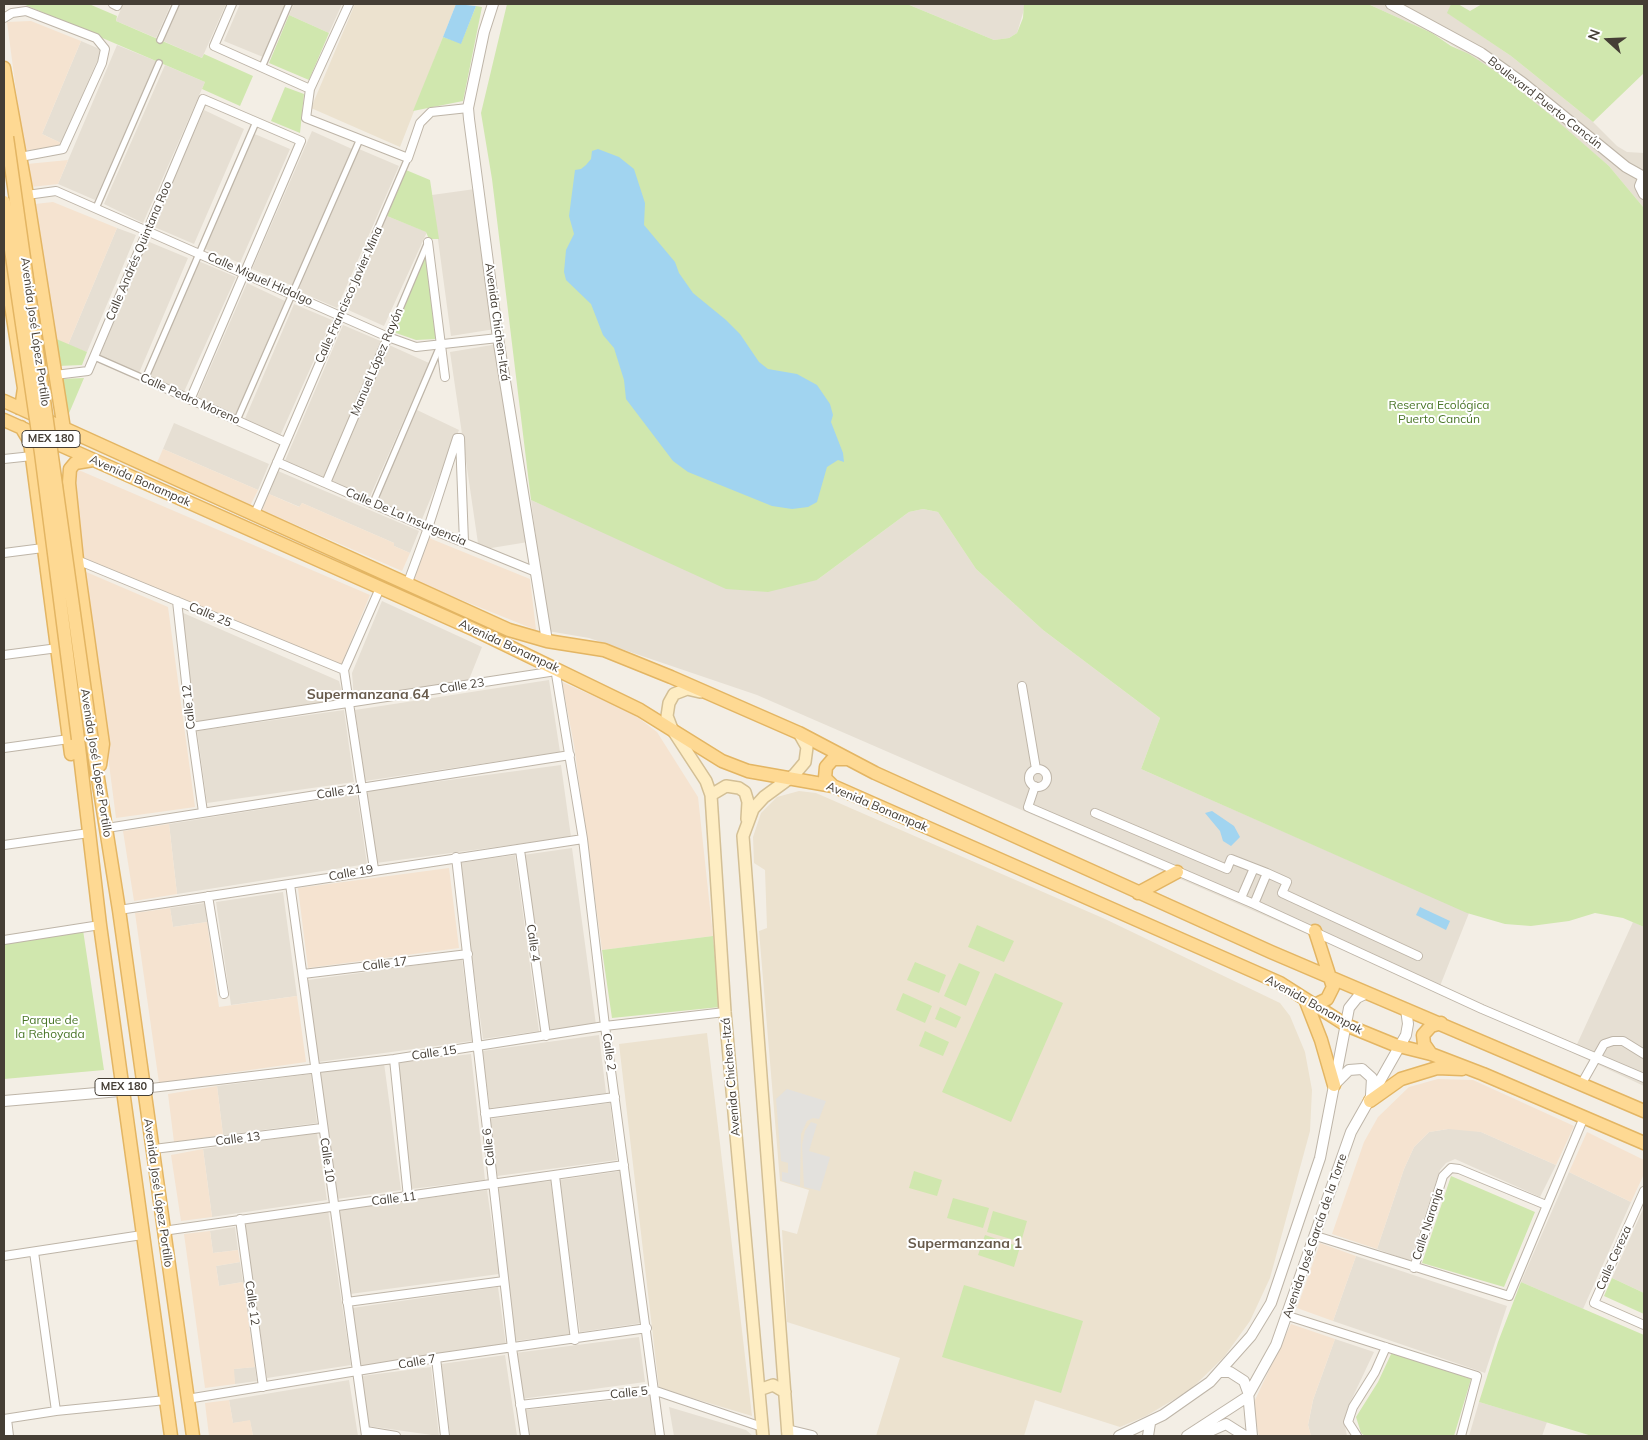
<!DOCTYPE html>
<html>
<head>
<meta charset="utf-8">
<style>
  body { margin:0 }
  #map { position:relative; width:1648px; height:1440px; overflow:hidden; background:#f3eee5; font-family:Mulish,sans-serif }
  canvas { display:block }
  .frame { position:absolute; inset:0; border:5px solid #453e35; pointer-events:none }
  .north { position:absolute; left:1583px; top:15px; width:50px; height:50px; -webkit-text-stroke:4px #fff; paint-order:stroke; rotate:290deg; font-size:14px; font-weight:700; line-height:20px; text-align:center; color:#453e35 }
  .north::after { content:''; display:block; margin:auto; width:18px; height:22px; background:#453e35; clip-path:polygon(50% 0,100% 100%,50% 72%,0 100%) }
</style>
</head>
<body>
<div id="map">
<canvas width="1648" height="1440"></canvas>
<div class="frame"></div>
<div class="north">N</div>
</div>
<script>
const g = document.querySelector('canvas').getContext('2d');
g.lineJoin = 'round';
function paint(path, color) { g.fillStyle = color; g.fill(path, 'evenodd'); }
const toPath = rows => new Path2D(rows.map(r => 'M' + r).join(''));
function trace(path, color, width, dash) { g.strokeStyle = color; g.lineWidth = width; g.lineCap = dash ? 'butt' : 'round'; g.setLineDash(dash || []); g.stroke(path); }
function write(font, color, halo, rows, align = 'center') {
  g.font = font + ' Mulish,sans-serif'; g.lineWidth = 4; g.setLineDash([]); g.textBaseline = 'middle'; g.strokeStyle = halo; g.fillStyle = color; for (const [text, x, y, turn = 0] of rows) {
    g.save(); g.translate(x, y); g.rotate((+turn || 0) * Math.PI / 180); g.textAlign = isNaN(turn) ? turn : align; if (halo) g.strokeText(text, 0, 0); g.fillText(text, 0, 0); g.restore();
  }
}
paint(toPath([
  [123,4,171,4,156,38,116,21],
  [179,4,226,4,202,58,163,41],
  [240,4,286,4,263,57,224,41],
  [294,4,342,4,329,33,289,15],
  [907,4,1024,4,1025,6,1017,33,1009,38,994,40],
  [1368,4,1451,4,1448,13,1511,56,1593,122,1617,146,1627,152,1644,153,1644,208,1609,166,1498,73,1432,33],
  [81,41,102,50,61,143,42,134],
  [117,45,156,61,95,200,58,184],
  [165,65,205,82,143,223,104,204],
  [204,110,244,129,194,244,152,226],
  [312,131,352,149,293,286,252,269],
  [250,132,290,149,240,263,200,247],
  [359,149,399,166,337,308,298,291],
  [475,189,495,329,451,336,432,195],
  [387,216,427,232,384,326,346,309],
  [117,228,136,235,87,352,68,345],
  [147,241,188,258,139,373,98,355],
  [196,260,236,277,183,394,145,375],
  [247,283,285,301,235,416,197,398],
  [294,304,332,320,280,436,244,421],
  [343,325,383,342,322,480,284,463],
  [498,344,528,542,479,550,450,352],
  [389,345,429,363,368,501,327,483],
  [417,410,459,430,420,524,376,504],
  [174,423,269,464,258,490,163,449],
  [278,471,419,531,410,553,394,546,394,543,302,503,300,507,269,494],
  [531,500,588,525,817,580,909,512,923,509,938,512,976,569,1043,630,1160,718,1141,769,1469,913,1438,991,757,695,589,638,548,631],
  [382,601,482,647,468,682,354,699,352,673],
  [181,612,339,681,344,700,193,723],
  [549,680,560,752,365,781,355,710],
  [344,710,354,782,207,803,197,731],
  [561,765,571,837,376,863,367,791],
  [357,794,367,864,177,894,169,824],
  [572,848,596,1025,548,1031,523,855],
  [515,855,539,1031,483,1039,459,863],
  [283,892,297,996,231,1005,216,902],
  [205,903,207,922,173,927,170,908],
  [1633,922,1644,927,1644,1086,1573,1053],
  [462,959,472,1041,318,1062,308,980],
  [599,1035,606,1093,490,1108,482,1051],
  [471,1054,485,1180,411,1189,396,1063],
  [384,1063,401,1190,337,1199,319,1072],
  [311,1074,317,1123,223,1135,217,1086],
  [610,1103,617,1160,497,1176,490,1119],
  [1448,1129,1466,1129,1481,1132,1556,1165,1540,1197,1455,1159,1446,1163,1440,1170,1410,1261,1377,1249,1404,1169,1414,1147,1429,1132],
  [317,1133,327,1200,212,1217,203,1149],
  [621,1171,642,1323,580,1332,559,1180],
  [1569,1172,1631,1202,1583,1309,1521,1282],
  [551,1181,570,1334,515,1341,496,1187],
  [487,1190,499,1274,350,1294,339,1210],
  [1644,1207,1644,1293,1612,1278],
  [328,1210,351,1365,267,1378,244,1223],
  [235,1227,238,1250,213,1253,210,1231],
  [1356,1256,1507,1306,1485,1373,1333,1321],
  [240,1262,243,1282,219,1286,216,1266],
  [498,1287,506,1345,360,1366,352,1308],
  [639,1337,645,1382,521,1399,515,1353],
  [1335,1339,1374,1352,1348,1407,1344,1421,1347,1436,1311,1436,1308,1425,1313,1400],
  [505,1355,517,1436,450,1436,441,1364],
  [255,1367,257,1381,235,1384,233,1369],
  [431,1367,439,1436,368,1426,362,1376],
  [349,1380,358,1436,253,1436,250,1421,233,1423,229,1400],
  [650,1396,655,1436,528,1436,525,1410],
  [1479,1402,1547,1422,1542,1436,1469,1436],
  [669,1407,746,1430,753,1436,674,1436]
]), '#e6dfd3');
paint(toPath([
  [31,21,81,41,42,134,61,143,59,146,24,151,7,22],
  [68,160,58,184,31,187,27,164],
  [53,202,117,228,68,345,54,338,35,204],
  [163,449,258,490,250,506,156,465],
  [74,468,370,595,341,665,80,557],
  [269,494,299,507,302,503,394,543,394,546,410,553,402,571,262,510],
  [429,538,530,579,536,630,412,580],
  [84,571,168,607,195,807,116,818],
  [562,682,632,713,657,732,698,797,713,936,602,950,574,745],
  [169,824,177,894,134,901,123,831],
  [449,868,459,948,308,968,298,888],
  [170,908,173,927,207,922,219,1007,297,996,306,1062,159,1083,135,913],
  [1438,1079,1473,1080,1574,1126,1556,1165,1481,1132,1448,1129,1429,1132,1414,1147,1404,1169,1377,1249,1332,1234,1364,1142,1378,1117,1409,1087],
  [217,1086,223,1135,174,1142,168,1094],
  [1587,1132,1644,1160,1644,1174,1631,1202,1569,1172],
  [203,1149,212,1217,181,1221,171,1155],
  [210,1231,213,1253,238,1250,240,1262,216,1266,219,1286,243,1282,255,1367,234,1369,235,1384,205,1388,184,1234],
  [1320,1243,1356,1256,1333,1321,1297,1308],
  [1291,1324,1335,1339,1313,1400,1308,1425,1311,1436,1259,1436,1254,1411,1255,1400],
  [229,1400,233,1423,250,1420,253,1436,209,1436,205,1403]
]), '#f5e3d0');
paint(toPath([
  [355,4,456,4,400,147,311,108],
  [799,791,816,793,1105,919,1280,1003,1290,1016,1305,1052,1312,1090,1310,1131,1270,1278,1250,1321,1224,1357,1190,1390,1146,1416,1120,1427,1035,1400,1024,1436,876,1436,900,1358,787,1322,782,1230,797,1234,809,1190,780,1181,759,931,767,928,765,870,754,863,753,837,761,813,777,797],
  [707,1033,752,1416,659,1388,619,1044]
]), '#ece2cf');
paint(toPath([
  [23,4,89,4,117,16,116,21,160,40,202,58,204,54,253,76,240,106,202,89,205,82],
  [507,4,907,4,994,40,1009,38,1017,33,1023,18,1024,4,1368,4,1432,33,1451,46,1469,54,1498,73,1548,113,1609,166,1644,208,1644,927,1623,918,1595,913,1569,921,1531,926,1505,924,1467,913,1141,769,1160,718,1043,630,976,569,938,512,923,509,909,512,817,580,768,592,726,589,531,500,492,179,481,113],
  [1451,4,1458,4,1470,11,1482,4,1644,4,1644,73,1593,122,1511,56,1447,13],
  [476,6,482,7,463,101,413,111,443,37,461,43],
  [289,15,329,33,309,80,269,63],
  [285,87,304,94,300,133,271,121],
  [406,170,430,180,439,239,429,239,426,232,387,216],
  [427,248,436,339,416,340,393,332],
  [54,338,87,352,82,365,58,366],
  [84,378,67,418,61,379],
  [977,925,1014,941,1004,962,968,947],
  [83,930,104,1070,4,1079,4,938],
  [713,936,720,1007,612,1018,602,950],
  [915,962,946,975,939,993,907,980],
  [959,963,980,972,966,1006,944,996],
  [995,973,1063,1003,1011,1122,942,1092],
  [903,993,932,1006,925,1023,896,1010],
  [940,1007,961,1017,956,1028,935,1019],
  [925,1031,949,1042,943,1056,919,1046],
  [914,1171,942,1180,937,1196,909,1188],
  [1451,1176,1535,1212,1504,1287,1422,1263],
  [953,1198,989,1208,983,1228,947,1218],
  [993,1211,1027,1221,1021,1242,987,1232],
  [985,1235,1020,1247,1014,1267,978,1255],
  [1612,1278,1644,1293,1644,1314,1604,1296],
  [1521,1282,1644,1335,1644,1436,1592,1436,1479,1402,1498,1342],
  [964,1285,1083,1321,1061,1393,942,1357],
  [1392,1352,1471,1379,1454,1436,1365,1436,1361,1433,1356,1417,1378,1382]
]), '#d0e7ae');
paint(toPath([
  [787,1089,826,1101,819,1119,813,1118,807,1121,801,1134,800,1186,782,1181,782,1172,788,1173,788,1163,781,1161,776,1099],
  [811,1122,817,1124,809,1151,830,1157,820,1191,804,1187,802,1145,805,1131]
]), '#e3e1dd');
paint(toPath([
  [456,4,476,6,461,44,443,37],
  [598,149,619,157,634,169,645,203,644,225,675,262,679,273,693,293,726,320,740,334,759,362,768,369,797,374,806,379,817,385,830,404,833,415,831,422,843,453,844,462,838,460,827,467,817,502,808,507,792,509,772,506,688,472,673,461,626,399,624,380,614,348,603,335,591,304,566,280,564,272,566,250,574,234,569,216,575,170,581,169,586,165,591,159,592,151],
  [1212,811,1234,826,1240,837,1231,846,1223,841,1220,831,1205,813],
  [1420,907,1450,921,1446,930,1416,915]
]), '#a1d4f0');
const pedestrian = toPath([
  [160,40,176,4],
  [262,67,289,4],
  [96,208,159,63],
  [340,316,408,158],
  [388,337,428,242],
  [95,357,145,379,256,122],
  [237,420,360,139],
  [373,503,440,346]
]);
const minor = toPath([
  [113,4,117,6,118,4],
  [232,4,214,46,310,89],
  [349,4,310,89,306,118,408,158,420,123,431,112,468,108],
  [4,18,12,13,26,11,96,38,105,49,102,63,63,149,20,157],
  [27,195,56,191,388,337,416,347,498,338],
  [428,242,445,377],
  [55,375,88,371,203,99,301,141,190,400],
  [145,379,285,442],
  [4,459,32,456],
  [277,462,428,528,536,572],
  [326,483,388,337],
  [254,516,340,316],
  [4,553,43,548],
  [77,560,344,670],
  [407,585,428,528,457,438,460,438,464,542],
  [177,601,191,727,203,812],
  [4,655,58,648],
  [555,668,583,839,605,1026,660,1436],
  [1022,686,1036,769],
  [191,727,556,671],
  [4,748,69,739],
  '1029 778a9 9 0 1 1 18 0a9 9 0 1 1-18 0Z',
  [1035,786,1028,807,1254,904,1482,1009,1644,1078],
  [1095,813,1227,869,1231,859,1267,873,1287,882,1282,893,1418,956],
  [107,828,570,755],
  [4,845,89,833],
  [520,850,546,1036],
  [456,857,512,1348,525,1436],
  [374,869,344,670,380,588],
  [290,884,366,1436],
  [208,896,224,994],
  [1241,898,1254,868],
  [1254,904,1267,873],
  [119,910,583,839],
  [4,940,100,925],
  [303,974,468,954],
  [394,1059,408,1197],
  [1582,1083,1604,1044,1613,1041,1623,1041,1644,1054],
  [143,1089,394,1059,605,1026,725,1012],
  [485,1114,615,1097],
  [154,1149,322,1128],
  [555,1176,575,1340],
  [1644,1191,1594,1303,1644,1325],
  [240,1219,263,1387],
  [163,1231,624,1165],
  [1316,1236,1509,1296,1584,1117],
  [34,1252,56,1411],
  [4,1256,142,1235],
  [1414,1268,1443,1176,1451,1168,1459,1169,1546,1205],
  [347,1302,504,1281],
  [1288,1316,1477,1376,1461,1436],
  [436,1358,445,1436],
  [187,1399,436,1358,647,1328],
  [520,1405,653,1390,762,1427],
  [4,1419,56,1411,166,1400],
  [7,1419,9,1436],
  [366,1431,396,1436],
  [1357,1436,1348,1422,1353,1407,1375,1372,1386,1347]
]);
const tertiary = toPath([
  [493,4,484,32,468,108,469,119,498,338,547,641],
  [1391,4,1481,53,1523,83,1626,167,1644,177],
  [1644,176,1640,186,1644,194],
  [1335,1084,1349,1070,1362,1069,1372,1078,1371,1095],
  [4,1101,143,1089],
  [1219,1372,1230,1372,1244,1381,1248,1392,1252,1436],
  [787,1430,812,1436],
  [1119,1436,1163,1415,1210,1382,1251,1336,1271,1303,1320,1158,1349,1008,1357,998,1367,993],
  [1148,1436,1150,1423],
  [1187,1436,1247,1397,1276,1345,1351,1132,1406,1035,1408,1024,1406,1009],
  [1199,1436,1226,1424,1245,1436]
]);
const secondary = toPath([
  [700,692,687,689,674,694,669,703,667,716,672,729,706,781,711,795,725,1012,763,1436],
  [711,795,726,786,739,788,745,792,748,802,747,819],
  [759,1390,773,1385,785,1392],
  [788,1436,743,836,753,809,764,797,794,775,805,762,807,747,799,733]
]);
const primary = toPath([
  [4,68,27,195,64,429],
  [5,107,7,137],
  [4,260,24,388,22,402,19,408],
  [4,401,509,630,547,641,604,650,671,677,799,733,875,773,1271,952,1644,1111],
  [4,420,475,630,640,710,722,761,748,771,833,786,1280,983,1346,1025,1395,1045,1431,1054,1483,1074,1644,1143],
  [21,427,30,442,71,754],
  [93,460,75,463,70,469,69,483,77,560,103,744,100,765],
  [78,739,100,925,171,1436],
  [92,741,119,910,193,1436],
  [833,786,825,778,826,767,833,759,846,759],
  [1138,893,1177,872],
  [1305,999,1321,1040,1334,1085],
  [1315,1005,1327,999,1333,987,1315,931],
  [1431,1054,1424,1044,1423,1035,1431,1026,1441,1023],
  [1370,1101,1401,1079,1437,1068,1462,1069]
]);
trace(pedestrian, '#beb5a8', 8);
trace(minor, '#beb5a8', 10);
trace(tertiary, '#beb5a8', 12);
trace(secondary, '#d3bf95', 14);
trace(primary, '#e3b563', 15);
trace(pedestrian, '#fff', 5.5);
trace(minor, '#fff', 8);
trace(tertiary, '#fff', 10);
trace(secondary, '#feedc3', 11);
trace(primary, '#fed993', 12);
const primaryBridge = toPath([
  [7,137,92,741],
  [4,202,41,453,78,739]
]);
trace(primaryBridge, '#e3b563', 15, []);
trace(primaryBridge, '#fed993', 12);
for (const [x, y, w] of [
  [51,439,58],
  [124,1087,58]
]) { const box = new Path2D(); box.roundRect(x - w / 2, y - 8.5, w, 17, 4); g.fillStyle = '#fff'; g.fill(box); trace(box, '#453e35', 1); }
write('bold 11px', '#453e35', null, [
  ["MEX 180",51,439],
  ["MEX 180",124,1087]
]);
write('12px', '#453e35', '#fff', [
  ["Boulevard Puerto Cancún",1545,103,38],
  ["Calle Andrés Quintana Roo",139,251,-67],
  ["Calle Miguel Hidalgo",260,279,24],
  ["Calle Francisco Javier Mina",349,295,-66],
  ["Avenida Chichen-Itzá",497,322,82],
  ["Avenida José López Portillo",35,332,82],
  ["Manuel López Rayón",377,362,-67],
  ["Calle Pedro Moreno",190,399,24],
  ["Avenida Bonampak",140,481,24],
  ["Calle De La Insurgencia",406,517,23],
  ["Calle 25",210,615,23],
  ["Avenida Bonampak",509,646,25],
  ["Calle 23",462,686,-9],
  ["Calle 12",189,707,-96],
  ["Avenida José López Portillo",96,763,81],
  ["Calle 21",339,792,-8],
  ["Avenida Bonampak",877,807,23],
  ["Calle 19",351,873,-10],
  ["Calle 4",533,943,82],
  ["Calle 17",385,964,-7],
  ["Avenida Bonampak",1314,1005,29],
  ["Calle 2",609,1052,82],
  ["Calle 15",434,1053,-8],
  ["Avenida Chichen-Itzá",731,1077,-95],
  ["Calle 13",238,1139,-7],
  ["Calle 6",489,1147,-96],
  ["Calle 10",327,1160,82],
  ["Avenida José López Portillo",158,1193,82],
  ["Calle 11",394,1199,-7],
  ["Calle Naranja",1428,1224,-72],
  ["Avenida José García de la Torre",1315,1236,-71],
  ["Calle Cereza",1614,1258,-66],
  ["Calle 12",252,1303,82],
  ["Calle 7",417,1362,-10],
  ["Calle 5",629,1393,-6]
]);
write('12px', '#4a7628', '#fff', [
  ["Reserva Ecológica",1439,405],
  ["Puerto Cancún",1439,419],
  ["Parque de",50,1020],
  ["la Rehoyada",50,1034]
]);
write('bold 14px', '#685b4c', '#fff', [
  ["Supermanzana 64",368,695],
  ["Supermanzana 1",965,1244]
]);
</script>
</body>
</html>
